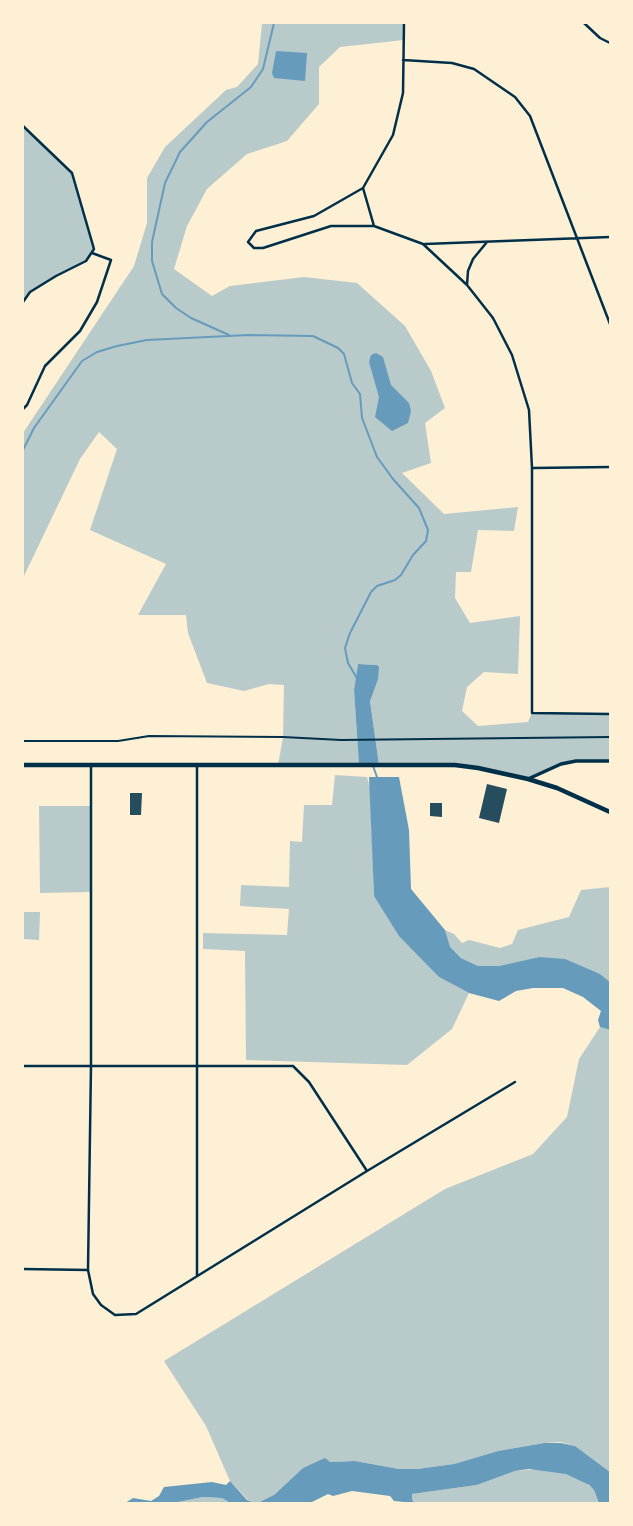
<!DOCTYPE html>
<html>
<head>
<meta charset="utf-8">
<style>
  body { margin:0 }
  #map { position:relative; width:633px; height:1526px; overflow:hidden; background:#fdf0d5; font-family:"Playfair Display",serif }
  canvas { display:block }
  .frame { position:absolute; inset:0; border:24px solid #fdf0d5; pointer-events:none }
</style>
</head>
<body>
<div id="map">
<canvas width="633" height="1526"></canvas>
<div class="frame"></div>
</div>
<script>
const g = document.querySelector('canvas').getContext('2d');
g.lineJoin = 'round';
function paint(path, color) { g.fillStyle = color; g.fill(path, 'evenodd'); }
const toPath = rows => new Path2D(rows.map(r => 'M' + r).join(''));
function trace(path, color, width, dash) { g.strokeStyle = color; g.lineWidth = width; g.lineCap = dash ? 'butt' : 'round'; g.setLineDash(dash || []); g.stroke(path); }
paint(toPath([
  [262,23,404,23,404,40,340,47,319,67,319,104,287,141,247,154,207,189,187,226,174,269,212,296,230,286,304,277,357,283,405,326,431,371,445,408,425,423,431,463,402,473,444,514,518,507,514,531,478,530,471,572,456,572,455,598,470,623,520,616,518,674,484,672,467,687,462,711,478,726,528,722,532,713,610,714,610,761,576,761,561,764,528,779,479,768,379,765,370,700,377,665,358,664,354,690,359,765,278,765,283,737,284,685,269,684,244,691,207,683,188,633,186,615,138,615,166,564,90,530,117,449,99,432,80,459,23,578,23,433,134,266,147,223,147,178,165,147,226,90,237,87,258,64],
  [23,126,72,173,94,249,86,261,56,276,30,292,23,302],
  [335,775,367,777,370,788,374,896,439,977,469,993,452,1029,407,1065,246,1060,245,951,203,949,203,933,287,935,289,909,240,906,241,885,289,887,290,841,302,842,304,805,332,805],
  [39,806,91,806,91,892,40,893],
  [610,887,610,982,600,974,539,957,499,966,478,966,461,958,449,947,445,930,454,934,462,943,469,940,500,948,512,944,518,930,569,917,581,890],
  [23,912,40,912,39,940,23,939],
  [600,1027,610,1030,610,1472,575,1446,561,1442,544,1443,498,1451,454,1464,417,1469,399,1469,355,1461,330,1462,303,1468,274,1495,264,1501,255,1503,248,1500,230,1481,206,1426,164,1361,445,1189,533,1154,567,1117,579,1059],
  [540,1469,563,1472,587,1484,594,1490,599,1503,414,1503,412,1499,412,1494,477,1485,515,1471],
  [203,1497,222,1498,230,1503,173,1503]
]), '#b9caca');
paint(toPath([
  [276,51,307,53,305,81,274,78,272,73],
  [376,353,383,357,391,385,409,403,411,411,408,423,392,431,375,417,379,397,369,362,371,355],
  [358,664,377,665,379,667,378,679,370,701,379,765,359,765,354,690],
  [369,777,399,777,409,830,411,889,445,930,450,947,461,958,478,966,499,966,539,957,565,959,600,974,610,982,610,1030,600,1027,598,1020,601,1011,583,997,563,988,533,988,516,991,499,1001,469,993,439,977,399,936,374,896],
  [544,1443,561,1443,575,1446,610,1472,610,1503,599,1503,594,1490,589,1485,566,1474,529,1469,515,1471,477,1485,412,1494,412,1499,414,1503,394,1501,390,1496,352,1491,333,1496,328,1494,310,1503,258,1503,274,1495,303,1468,325,1458,330,1462,355,1461,399,1469,417,1469,454,1464,498,1451],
  [230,1481,247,1500,255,1503,230,1503,222,1498,203,1497,173,1503,125,1503,133,1498,151,1501,159,1496,164,1487,212,1482,226,1485]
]), '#669bbc');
trace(toPath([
  [229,335,191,318,176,308,162,294,152,261,152,242,165,183,180,152,207,122,251,87,263,69,274,23],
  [23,450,34,428,82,361,97,352,117,346,147,340,248,335,313,336,338,348,344,354,352,383,360,394,362,418,377,457,393,479,419,508,428,530,426,541,413,555,401,575,395,580,377,586,371,592,350,633,345,648,348,663,358,680],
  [373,766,377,777]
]), '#669bbc', 2);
paint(toPath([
  [487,784,507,789,499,823,479,818],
  [130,793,142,793,141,815,130,815],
  [430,803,442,803,442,817,430,816]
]), '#264d5e');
trace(toPath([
  [23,741,118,741,149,736,283,737,341,740,610,737]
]), '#003049', 2);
trace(toPath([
  [584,23,600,38,610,43],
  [403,60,452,63,474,69,515,97,530,116,610,324],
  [23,126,72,173,94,249,86,261,56,276,30,292,23,302],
  [363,188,314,216,256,231,248,242,254,248,263,248,331,226,374,226,423,244,467,285,493,318,512,355,529,410,532,468,532,713,610,714],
  [374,226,363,188,393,135,403,93,404,23],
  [425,244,610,237],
  [467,285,468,271,473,259,487,242],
  [23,409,27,405,45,366,80,331,97,302,111,260,92,253],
  [533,468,610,467],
  [91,765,91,1065,88,1270,93,1294,101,1305,115,1315,136,1314,367,1171,515,1082],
  [197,765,197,1276],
  [23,1066,293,1066,309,1082,367,1171],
  [23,1269,88,1270]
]), '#003049', 2.5);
trace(toPath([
  [528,779,561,764,576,761,610,761]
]), '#003049', 3.5);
trace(toPath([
  [23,765,455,765,478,768,528,779,557,788,610,812]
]), '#003049', 4.5);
</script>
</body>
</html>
